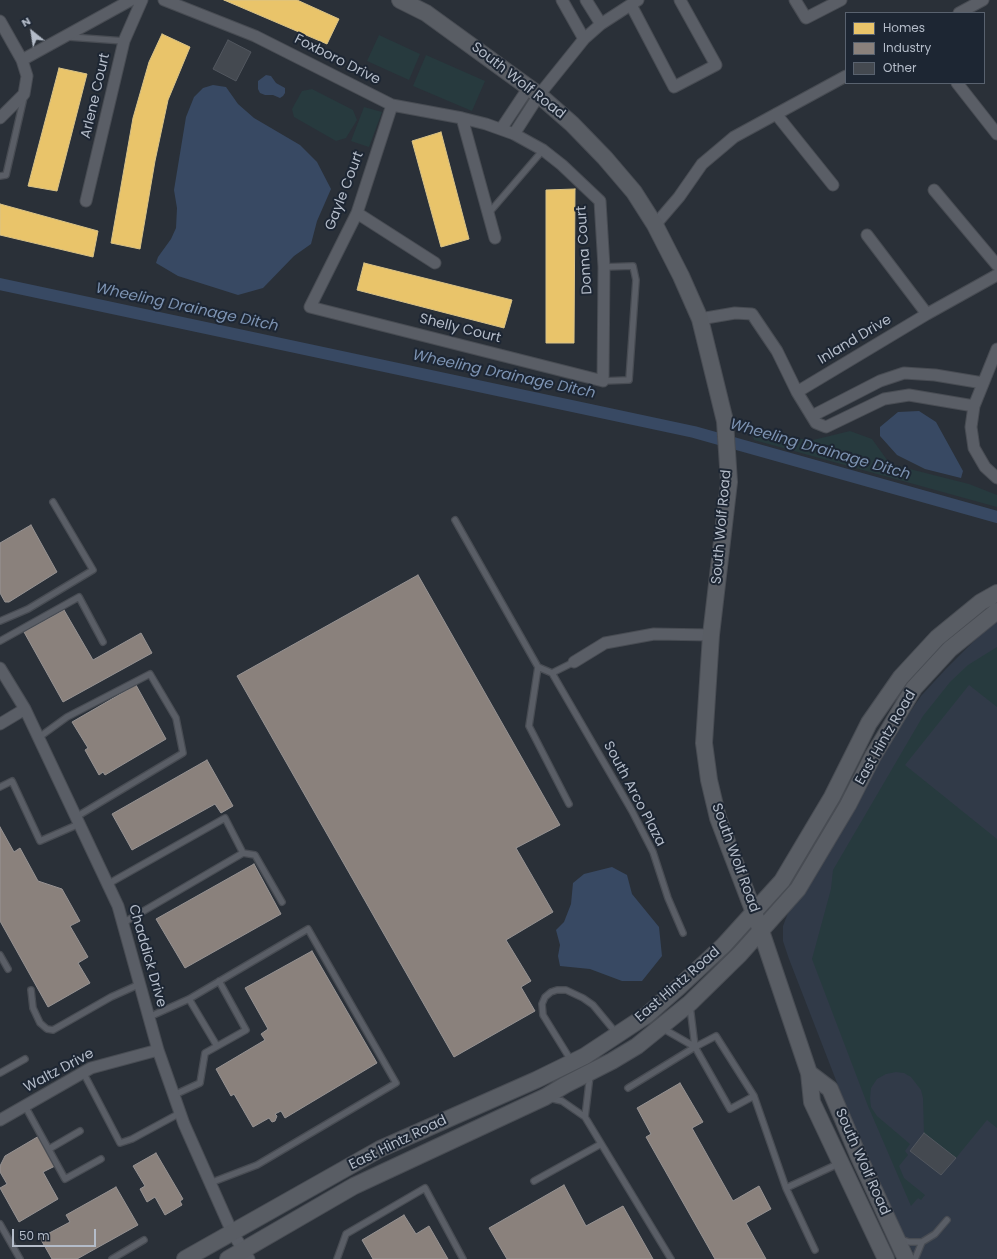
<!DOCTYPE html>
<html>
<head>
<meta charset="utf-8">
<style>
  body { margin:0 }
  #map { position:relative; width:997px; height:1259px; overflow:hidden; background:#2a3038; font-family:Poppins,sans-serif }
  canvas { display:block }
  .legend { position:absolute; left:845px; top:12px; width:140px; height:72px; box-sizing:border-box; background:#1d2633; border:1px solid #59626f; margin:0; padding:5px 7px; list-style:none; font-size:12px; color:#b4bcc9 }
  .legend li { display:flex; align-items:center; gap:8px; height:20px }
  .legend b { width:20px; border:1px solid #59626f }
  .north { position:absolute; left:12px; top:12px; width:40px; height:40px; -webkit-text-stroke:3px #1d2633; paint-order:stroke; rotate:330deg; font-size:11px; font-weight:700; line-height:16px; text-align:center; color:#b4bcc9 }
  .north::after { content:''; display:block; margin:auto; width:14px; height:18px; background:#b4bcc9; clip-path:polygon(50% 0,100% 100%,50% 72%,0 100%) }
  .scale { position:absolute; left:12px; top:1229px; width:84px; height:18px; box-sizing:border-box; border:2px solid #b4bcc9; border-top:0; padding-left:5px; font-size:12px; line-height:14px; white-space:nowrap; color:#b4bcc9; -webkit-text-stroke:3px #1d2633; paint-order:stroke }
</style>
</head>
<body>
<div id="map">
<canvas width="997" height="1259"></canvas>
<ul class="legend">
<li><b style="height:11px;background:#e9c46a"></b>Homes</li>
<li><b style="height:11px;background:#8a817c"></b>Industry</li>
<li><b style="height:11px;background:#444950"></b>Other</li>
</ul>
<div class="north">N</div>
<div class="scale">50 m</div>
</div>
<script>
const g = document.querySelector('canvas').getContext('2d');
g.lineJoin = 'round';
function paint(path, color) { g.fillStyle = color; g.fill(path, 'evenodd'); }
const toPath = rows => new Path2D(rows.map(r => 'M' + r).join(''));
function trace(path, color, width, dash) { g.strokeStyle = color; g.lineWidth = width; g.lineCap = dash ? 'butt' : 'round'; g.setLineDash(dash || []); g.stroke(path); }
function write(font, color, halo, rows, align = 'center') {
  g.font = font + ' Poppins,sans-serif'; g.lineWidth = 4; g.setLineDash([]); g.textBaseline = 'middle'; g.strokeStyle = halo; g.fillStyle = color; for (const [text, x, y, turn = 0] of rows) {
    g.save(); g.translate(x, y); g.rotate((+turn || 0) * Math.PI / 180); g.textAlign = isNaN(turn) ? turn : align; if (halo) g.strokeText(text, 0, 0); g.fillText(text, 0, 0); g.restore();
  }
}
paint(toPath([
  [997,622,997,1259,917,1259,877,1186,789,959,783,941,783,926,788,913,817,871,895,734,921,696,945,670,979,636]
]), '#313a48');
paint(toPath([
  [379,35,420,54,409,80,367,61],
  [426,55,485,81,472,111,413,86],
  [312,89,353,110,357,120,346,138,336,141,294,117,292,109,302,91],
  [364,107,382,112,369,147,351,141],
  [850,431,872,439,890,464,969,484,997,495,997,507,754,440,752,434,813,440],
  [997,647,997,707,969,685,905,765,997,839,997,1128,987,1120,956,1158,924,1133,923,1098,921,1090,911,1077,904,1073,896,1072,886,1074,877,1079,871,1088,870,1098,871,1107,877,1116,910,1144,905,1151,908,1155,899,1166,904,1178,925,1195,921,1200,918,1198,911,1206,868,1106,812,959,831,889,833,870,923,716,950,682,968,665]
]), '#273a3e');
paint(toPath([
  [266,75,271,76,276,83,285,88,285,93,283,96,280,98,273,95,265,95,260,93,258,89,258,81],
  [213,85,226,87,238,104,254,118,300,145,317,162,331,189,317,221,311,244,294,256,263,288,238,295,178,276,156,263,158,257,171,239,176,228,177,208,174,190,186,117,194,97,203,88],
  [919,411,936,422,963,471,961,478,925,469,897,455,880,436,880,427,898,412],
  [612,867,627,875,632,894,659,927,662,956,642,981,622,981,590,969,560,966,558,956,560,945,556,930,564,922,571,904,573,883,584,874]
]), '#384963');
const homes = toPath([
  [224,0,297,0,339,19,327,44,224,0],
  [162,34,190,47,168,100,155,161,140,249,111,243,133,118,149,62,162,34],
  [59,68,87,74,57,191,28,186,59,68],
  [441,132,469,239,441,247,412,141,441,132],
  [575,189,574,343,546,343,546,190,575,189],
  [0,204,98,231,93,257,0,235,0,204],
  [364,263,512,300,504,328,357,290,364,263]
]);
paint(homes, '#e9c46a');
trace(homes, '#d9c286', 1);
const industry = toPath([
  [31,525,57,572,9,602,5,602,0,593,0,543,31,525],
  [418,575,560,825,516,848,553,912,506,940,531,981,521,987,535,1011,454,1057,237,676,418,575],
  [64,610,93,660,141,633,152,653,63,702,24,632,64,610],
  [136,685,166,739,105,775,103,772,99,775,85,750,88,748,72,722,136,685],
  [207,760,233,806,221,813,215,804,132,850,112,814,207,760],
  [0,827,14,852,20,848,38,881,62,889,80,921,70,926,88,957,78,963,90,983,48,1007,0,921,0,827],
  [254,864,281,914,185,968,156,919,254,864],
  [312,951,377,1063,285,1118,281,1111,275,1114,277,1116,275,1121,272,1122,269,1118,253,1127,234,1094,231,1096,216,1069,265,1040,261,1034,268,1029,245,988,312,951],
  [680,1083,703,1122,692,1128,733,1201,759,1186,771,1209,746,1223,766,1259,715,1259,646,1137,651,1134,637,1108,680,1083],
  [39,1136,55,1166,43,1172,58,1199,19,1222,0,1188,7,1184,0,1172,0,1166,5,1156,39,1136],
  [156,1153,183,1199,180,1201,182,1205,165,1215,155,1197,147,1202,140,1189,145,1186,133,1166,156,1153],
  [564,1185,586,1226,623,1206,653,1259,507,1259,489,1228,564,1185],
  [116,1187,138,1225,77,1259,52,1259,40,1238,70,1222,66,1215,116,1187],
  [404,1215,416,1234,429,1226,448,1259,373,1259,362,1240,404,1215]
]);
paint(industry, '#8a817c');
trace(industry, '#979393', 1);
trace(toPath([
  [0,284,694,432,997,517]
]), '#384963', 12);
const building = toPath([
  [228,40,251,52,236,81,213,69,228,40],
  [924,1133,956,1158,941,1175,910,1151,924,1133]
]);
paint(building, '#444950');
trace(building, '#52575f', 1);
const lane = toPath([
  [69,37,124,41],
  [0,176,6,175,24,97],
  [488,214,543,150],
  [603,381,629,380,636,280,633,266,604,267],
  [455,520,538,667,552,673,574,662],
  [0,621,28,609,93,570,53,502],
  [0,641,79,597,103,642],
  [538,667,529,726,569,804],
  [552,673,632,811,653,852,668,898,683,933],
  [38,738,67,717,150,674,176,718,183,753,76,817],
  [0,787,12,781,40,841,79,824],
  [243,853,255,855,282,902],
  [108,884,225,818,243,853,123,923],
  [0,955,8,969],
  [31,990,33,1008,40,1023,47,1029,53,1030,111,997,140,984],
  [189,999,217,1046],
  [149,1017,189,999,308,929,396,1083,257,1165,210,1183],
  [662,1028,695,1047,690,1006],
  [695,1047,730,1109,754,1096],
  [572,1062,543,1015,542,1004,545,997,551,992,557,990,566,990,583,998,593,1005,617,1034],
  [83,1072,120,1143,132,1139,180,1113],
  [0,1073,25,1059],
  [628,1088,695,1047,716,1036,754,1096,786,1188,840,1163],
  [174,1095,200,1083,205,1053,246,1030,219,981],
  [549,1098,562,1101,585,1117,590,1075],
  [25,1106,65,1179,101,1159],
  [585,1117,671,1259],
  [49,1149,80,1131],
  [534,1181,601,1144],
  [786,1188,815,1250],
  [0,1224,20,1259],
  [900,1239,909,1242,922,1242,935,1234,947,1220],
  [112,1259,144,1240],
  [337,1259,346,1234,425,1188,463,1259],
  [915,1259,922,1242]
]);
const street = toPath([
  [164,0,255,36,392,105,462,118,486,124,514,134,543,150,562,165,600,201,604,267,603,381,310,307,357,213,392,105],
  [562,0,584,39],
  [586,0,601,24],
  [795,0,806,18,841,0],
  [631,5,674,87,716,65,680,0],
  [959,13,983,0],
  [0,21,22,60],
  [957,83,997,134],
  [776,114,833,185],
  [0,118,24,94,27,76,22,60,131,0],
  [462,118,495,238],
  [501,129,529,87],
  [514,134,539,95,584,39,601,24,638,0],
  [934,190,997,265],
  [86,201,124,41,142,0],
  [357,213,435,263],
  [655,225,679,197,702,164,721,148,734,137,846,76],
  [867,235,927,314],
  [700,319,735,313,752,314,777,351,797,392,816,423,826,427,884,399,909,395,974,406],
  [997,349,974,406,971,427,974,448,985,467,997,478],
  [797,392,927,314,997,275],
  [812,416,880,381,904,373,935,375,983,383],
  [574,662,605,643,654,634,711,635],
  [0,668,25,709,118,906,158,1050,184,1124,232,1232,249,1259],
  [0,724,25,709],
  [0,1120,91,1068,158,1050]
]);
const secondary = toPath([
  [400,0,426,13,539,95,572,124,605,158,634,192,655,225,681,276,700,319,725,421,729,482,711,635,704,743,709,780,718,818,761,931,809,1073,812,1102,886,1259],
  [809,1073,830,1089,858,1155,906,1259],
  [185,1259,380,1149,536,1080,585,1056,647,1015,680,986,724,945,782,881,832,797,869,723,901,677,937,638,981,602,997,593],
  [228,1259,354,1186,545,1097,565,1085,612,1061,637,1046,690,1003,740,954,798,889,848,805,873,756,914,688,950,649,997,611]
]);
trace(lane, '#484c53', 8);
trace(street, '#484c53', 13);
trace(secondary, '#484c53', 18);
trace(lane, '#5a5e66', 5.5);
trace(street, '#5a5e66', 11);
trace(secondary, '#595d64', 16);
write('14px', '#b4bcc9', '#1d2633', [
  ["Foxboro Drive",337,60,27],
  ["South Wolf Road",518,81,38],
  ["Arlene Court",96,96,-77],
  ["Gayle Court",345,191,-69],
  ["Donna Court",585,250,-94],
  ["Shelly Court",460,329,14],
  ["Inland Drive",855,340,-31],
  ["South Wolf Road",722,527,-85],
  ["East Hintz Road",886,738,-60],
  ["South Arco Plaza",634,794,62],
  ["South Wolf Road",735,858,70],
  ["Chaddick Drive",147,956,74],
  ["East Hintz Road",678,985,-41],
  ["Waltz Drive",59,1071,-28],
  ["East Hintz Road",398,1143,-26],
  ["South Wolf Road",862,1162,66]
]);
write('italic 15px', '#7c92b1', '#1d2633', [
  ["Wheeling Drainage Ditch",187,308,12],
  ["Wheeling Drainage Ditch",504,375,12],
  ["Wheeling Drainage Ditch",820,450,16]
]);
</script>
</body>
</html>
